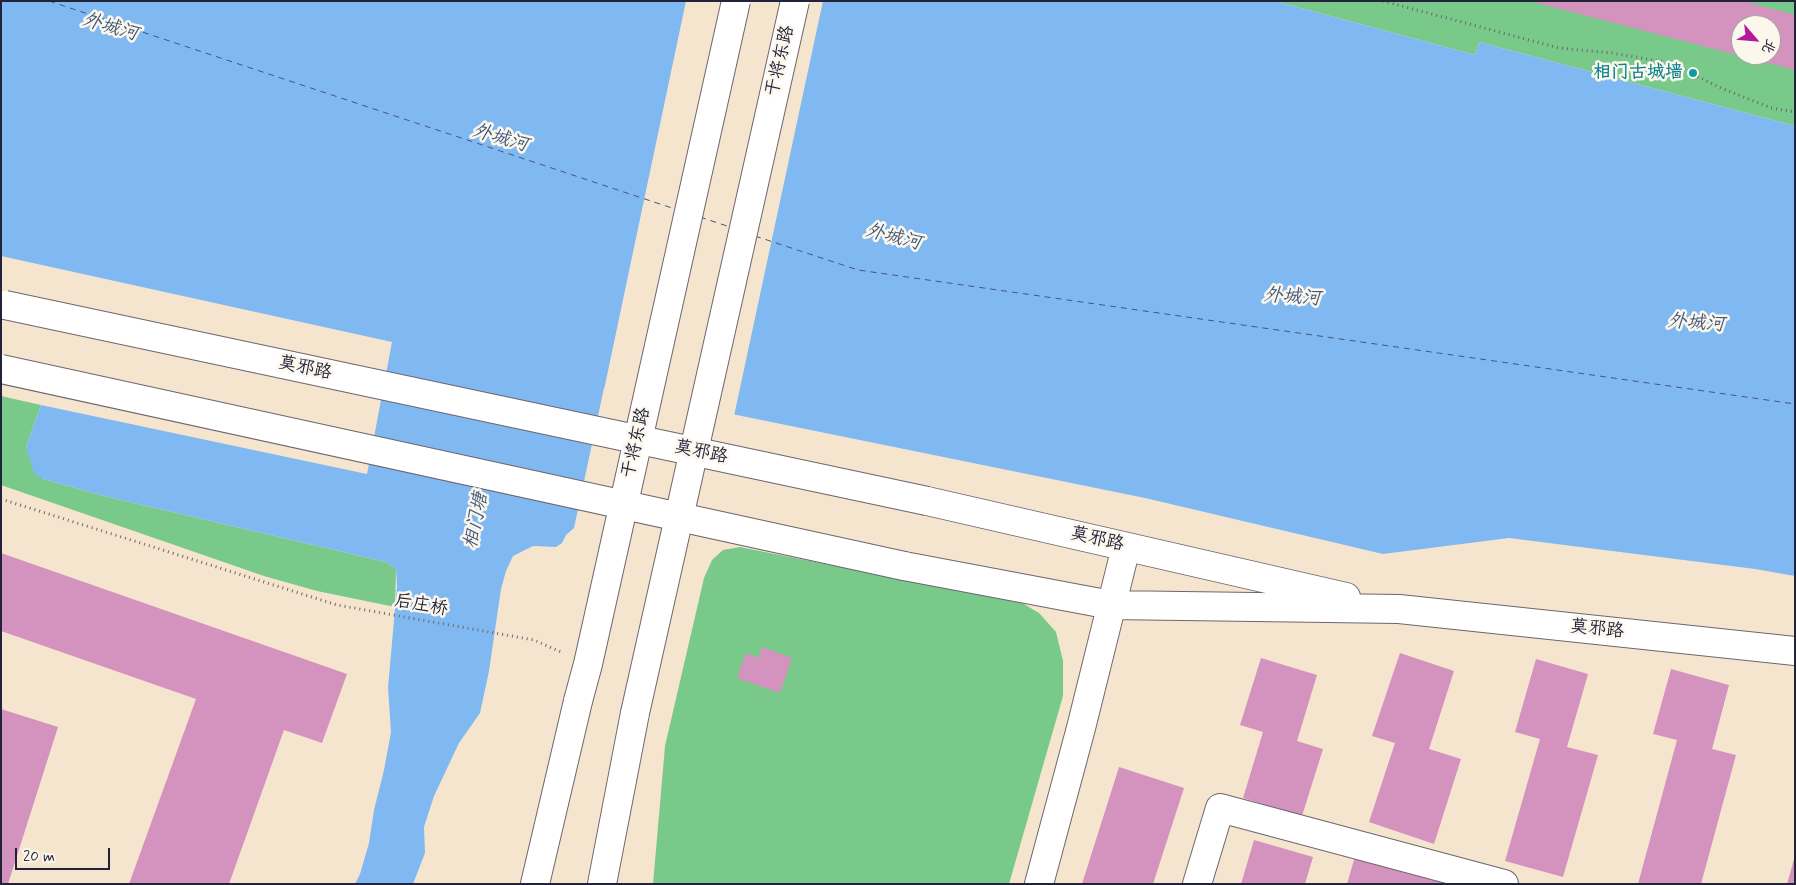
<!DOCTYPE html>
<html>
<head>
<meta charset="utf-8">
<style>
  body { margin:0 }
  #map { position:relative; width:1796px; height:885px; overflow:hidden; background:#f6e5ce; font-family:Mynerve,"LXGW WenKai TC",sans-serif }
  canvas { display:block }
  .frame { position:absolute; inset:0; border:2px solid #22223b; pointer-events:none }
  .north { position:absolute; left:1731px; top:15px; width:50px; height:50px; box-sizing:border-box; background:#fbf7ec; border:1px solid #a4a2a5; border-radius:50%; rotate:117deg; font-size:14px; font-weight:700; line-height:20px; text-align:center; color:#22223b }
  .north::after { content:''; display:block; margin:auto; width:18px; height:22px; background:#b5179e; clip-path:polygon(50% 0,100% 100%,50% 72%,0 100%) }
  .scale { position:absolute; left:15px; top:848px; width:95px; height:22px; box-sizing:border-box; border:2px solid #22223b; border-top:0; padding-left:6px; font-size:15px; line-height:18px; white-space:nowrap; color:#22223b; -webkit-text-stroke:4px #fbf7ec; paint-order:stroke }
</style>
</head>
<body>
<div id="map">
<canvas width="1796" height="885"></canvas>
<div class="frame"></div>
<div class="north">北</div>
<div class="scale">20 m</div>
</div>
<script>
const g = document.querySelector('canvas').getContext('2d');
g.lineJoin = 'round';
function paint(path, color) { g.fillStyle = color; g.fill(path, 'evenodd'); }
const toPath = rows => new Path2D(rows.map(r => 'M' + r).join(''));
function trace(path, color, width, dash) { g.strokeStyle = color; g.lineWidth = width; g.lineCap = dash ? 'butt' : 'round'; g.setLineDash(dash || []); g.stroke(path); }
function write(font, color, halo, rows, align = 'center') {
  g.font = font + ' Mynerve,"LXGW WenKai TC",sans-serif'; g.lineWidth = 5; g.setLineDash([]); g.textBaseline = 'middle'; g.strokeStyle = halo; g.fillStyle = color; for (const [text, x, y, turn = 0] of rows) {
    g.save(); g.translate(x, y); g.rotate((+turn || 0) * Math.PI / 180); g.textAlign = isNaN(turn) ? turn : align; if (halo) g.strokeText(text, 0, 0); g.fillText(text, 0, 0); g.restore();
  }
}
paint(toPath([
  [1275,1,1795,1,1795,126,1479,42,1475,55],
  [1741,25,1771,25,1771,55,1741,55],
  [1,396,41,405,26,447,43,479,104,496,386,562,396,569,395,607,317,591,264,576,1,485],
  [740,547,825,564,985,592,1017,600,1039,613,1056,632,1063,661,1063,696,1009,884,653,884,665,746,704,578,712,560,723,550]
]), '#79c98a');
paint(toPath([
  [1,1,1275,1,1475,55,1479,42,1795,126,1795,576,1755,569,1509,538,1383,554,1145,498,604,388,574,528,566,535,562,543,556,547,533,546,513,556,506,571,501,589,489,671,480,713,459,743,434,796,424,827,425,853,413,884,355,884,360,874,369,843,374,810,384,770,391,732,388,688,397,586,396,569,386,562,104,496,43,479,34,473,26,447,41,405,367,474,392,342,1,256]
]), '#80b9f1');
paint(toPath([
  [686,1,823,1,734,416,606,391,577,528,574,532]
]), '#f6e5ce');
trace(toPath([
  [49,1,675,209],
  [700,217,730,227],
  [755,236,858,270,1795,404]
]), '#43577b', 1, [6, 5]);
paint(toPath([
  [1530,1,1743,1,1795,15,1795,70],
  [1741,25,1771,25,1771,55,1741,55],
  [1,553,347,674,322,743,284,730,229,884,129,884,196,699,1,631],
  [762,647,792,658,780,693,737,678,746,653,759,658],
  [1400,653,1454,671,1429,749,1461,759,1434,844,1369,822,1395,743,1372,736],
  [1261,658,1317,675,1297,741,1323,749,1302,816,1243,798,1263,732,1240,725],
  [1536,659,1588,674,1567,747,1598,755,1563,877,1505,861,1540,739,1515,732],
  [1671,669,1729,685,1712,749,1736,755,1701,884,1638,884,1677,740,1653,734],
  [1,709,58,727,8,884,1,884],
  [1119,767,1184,788,1153,884,1082,884],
  [1254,840,1313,857,1305,884,1241,884],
  [1356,853,1466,884,1347,884],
  [1794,859,1795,884,1787,884]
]), '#d492be');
const minor = toPath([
  [1197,884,1220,808,1504,884]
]);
const secondary = toPath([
  [927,501,1346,597],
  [904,566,1111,605,1399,609,1795,651],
  [1039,884,1081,728,1126,547]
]);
const primary = toPath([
  [535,884,578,701],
  [602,884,635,713]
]);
trace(minor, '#6c666e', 30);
trace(secondary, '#6c666e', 30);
trace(primary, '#6c666e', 30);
trace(toPath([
  [1383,1,1559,48,1612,53,1670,63,1721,88,1771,108,1795,112],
  [1,499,337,605,534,640,561,652]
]), '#6c666e', 3, [1, 4]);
trace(minor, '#fff', 28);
trace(secondary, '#fff', 28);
trace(primary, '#fff', 28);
const secondaryBridge = toPath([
  [5,305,927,501],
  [1,369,904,566]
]);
const primaryBridge = toPath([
  [578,701,588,664,736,1],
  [635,713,795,1]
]);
trace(secondaryBridge, '#6c666e', 30, []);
trace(primaryBridge, '#6c666e', 30, []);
trace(secondaryBridge, '#fff', 28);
trace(primaryBridge, '#fff', 28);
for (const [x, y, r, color] of [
  [1693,73,5,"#0f9aa8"]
]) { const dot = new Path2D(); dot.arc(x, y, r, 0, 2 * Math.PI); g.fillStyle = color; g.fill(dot); trace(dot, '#fbf7ec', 2); }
write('18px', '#22223b', '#fbf7ec', [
  ["干将东路",781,61,-77],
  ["莫邪路",305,369,12],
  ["干将东路",637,443,-77],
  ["莫邪路",701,453,12],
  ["莫邪路",1097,540,13],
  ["后庄桥",421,606,10],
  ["莫邪路",1597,630,6]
]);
write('bold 18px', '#0d838f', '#fbf7ec', [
  ["相门古城墙",1683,73]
], 'right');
write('italic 19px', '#43577b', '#fbf7ec', [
  ["外城河",110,28,16],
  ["外城河",500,139,16],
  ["外城河",893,238,14],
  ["外城河",1292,298,4],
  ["外城河",1696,324,4],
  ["相门塘",477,521,-78]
]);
</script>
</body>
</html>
